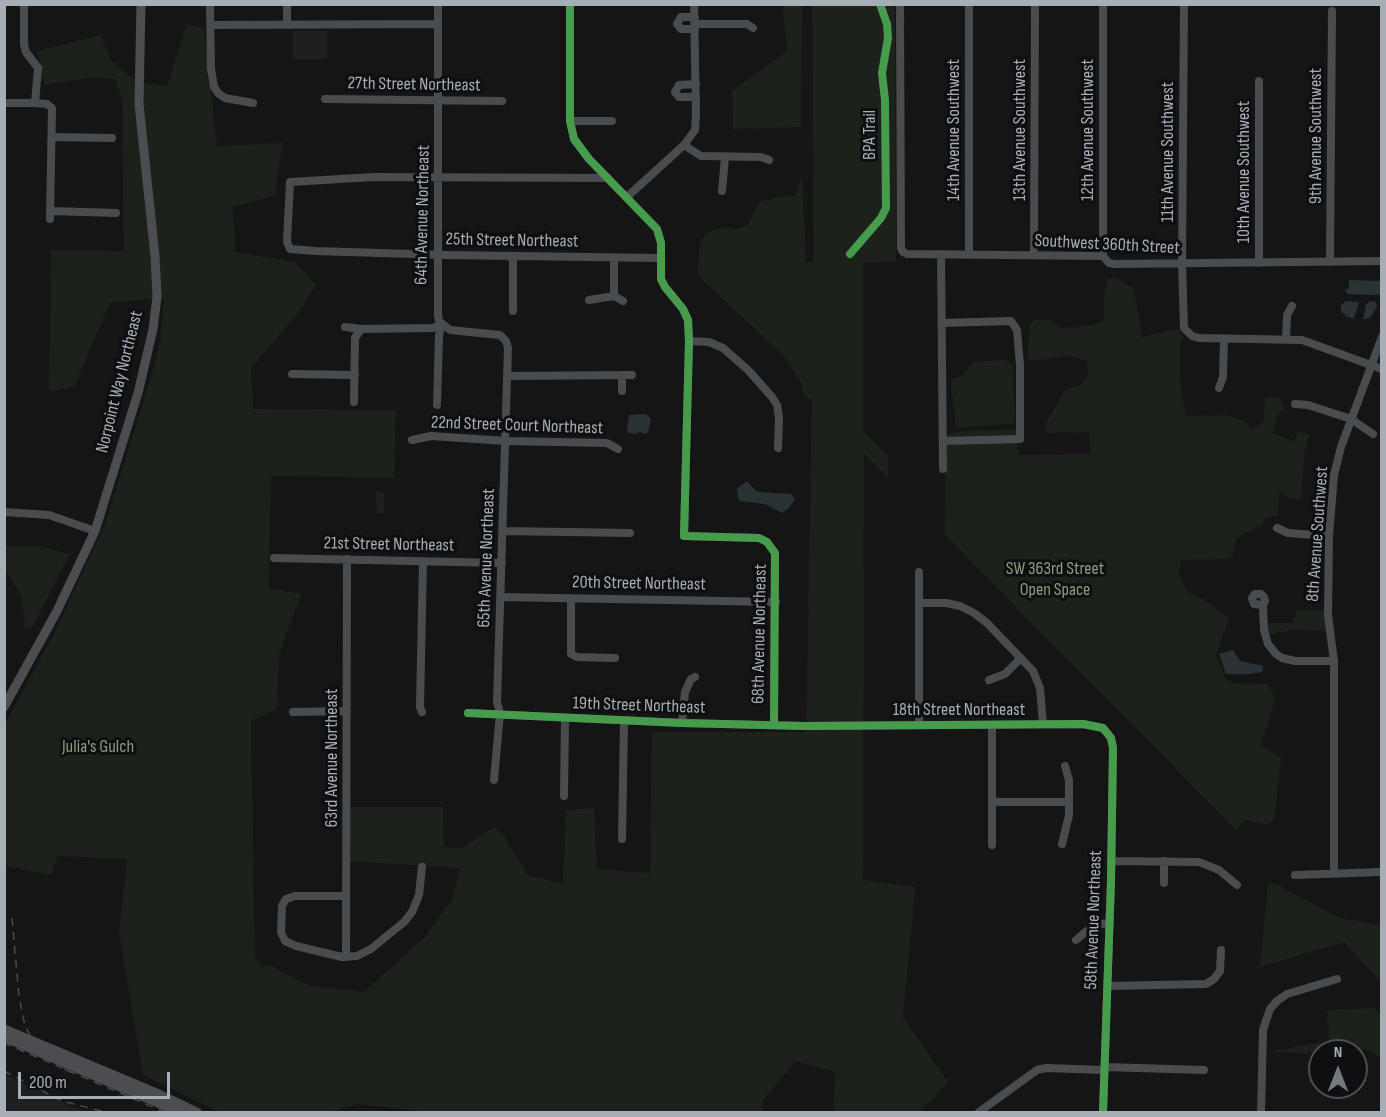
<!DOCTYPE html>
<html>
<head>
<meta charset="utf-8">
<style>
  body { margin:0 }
  #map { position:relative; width:1386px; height:1117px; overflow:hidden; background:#151515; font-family:"Sofia Sans Condensed",sans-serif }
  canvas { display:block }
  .frame { position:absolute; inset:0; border:6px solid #a6afb6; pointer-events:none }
  .north { position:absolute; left:1308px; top:1039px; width:60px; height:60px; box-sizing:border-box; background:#0f0f11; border:2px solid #4b4f53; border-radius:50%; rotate:0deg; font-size:16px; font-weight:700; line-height:24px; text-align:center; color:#a6afb6 }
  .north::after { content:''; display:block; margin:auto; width:21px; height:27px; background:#73797e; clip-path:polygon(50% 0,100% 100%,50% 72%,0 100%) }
  .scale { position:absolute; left:18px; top:1072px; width:152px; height:27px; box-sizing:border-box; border:3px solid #a6afb6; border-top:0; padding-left:8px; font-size:18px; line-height:21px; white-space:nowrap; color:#a6afb6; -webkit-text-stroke:4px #0f0f11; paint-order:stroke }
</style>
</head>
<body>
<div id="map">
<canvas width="1386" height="1117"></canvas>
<div class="frame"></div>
<div class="north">N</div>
<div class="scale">200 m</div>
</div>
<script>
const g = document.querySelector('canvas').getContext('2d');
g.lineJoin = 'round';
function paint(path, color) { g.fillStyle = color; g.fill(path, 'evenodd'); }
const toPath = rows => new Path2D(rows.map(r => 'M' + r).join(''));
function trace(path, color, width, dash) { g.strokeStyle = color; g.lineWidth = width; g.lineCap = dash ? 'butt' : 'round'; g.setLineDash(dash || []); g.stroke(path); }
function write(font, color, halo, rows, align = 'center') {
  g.font = font + ' "Sofia Sans Condensed",sans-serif'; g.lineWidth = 6; g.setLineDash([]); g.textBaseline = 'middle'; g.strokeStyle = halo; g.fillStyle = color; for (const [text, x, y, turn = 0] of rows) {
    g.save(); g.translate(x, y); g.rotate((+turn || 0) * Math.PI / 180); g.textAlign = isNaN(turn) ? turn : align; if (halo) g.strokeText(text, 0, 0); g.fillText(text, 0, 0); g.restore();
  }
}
paint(toPath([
  [293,31,327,31,327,59,293,59],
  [5,1074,73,1107,95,1112,5,1112]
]), '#1f1f21');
paint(toPath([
  [783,5,802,5,801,127,733,129,732,91,787,51],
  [812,5,895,5,896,262,863,263,863,431,888,457,888,477,864,454,863,880,915,887,903,1017,948,1082,920,1112,833,1112,835,1072,796,1061,763,1100,763,1112,428,1112,358,1104,331,1112,219,1112,143,1075,119,932,127,859,58,856,51,875,5,866,5,724,55,632,106,522,153,370,160,342,164,298,110,303,74,387,49,391,51,250,124,251,122,99,115,79,89,78,44,85,37,51,101,35,111,61,132,78,139,82,167,86,187,24,204,28,217,146,282,143,275,195,233,207,235,252,295,262,316,285,299,312,251,368,253,409,396,410,394,478,271,476,269,588,301,594,279,654,277,709,251,721,255,959,262,968,269,965,310,986,364,992,426,936,452,899,460,868,346,861,347,807,443,807,444,847,463,848,493,827,504,835,527,875,563,884,566,810,594,808,597,869,650,873,652,732,806,732,812,401,802,391,802,384,784,356,697,275,700,244,705,234,723,227,736,229,748,225,759,202,779,197,795,196,802,176,806,262,814,263],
  [1112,278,1119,279,1134,289,1142,337,1178,329,1184,338,1180,342,1180,377,1184,407,1187,416,1228,415,1246,422,1251,431,1264,421,1265,397,1280,398,1285,409,1279,413,1272,433,1294,441,1299,431,1309,435,1304,454,1301,499,1292,499,1279,492,1278,516,1264,519,1263,524,1237,538,1231,559,1182,560,1178,574,1188,592,1209,603,1229,618,1216,655,1226,679,1234,683,1268,684,1275,699,1261,746,1281,757,1275,816,1272,822,1266,824,1245,820,1236,830,945,535,946,436,956,432,1016,429,1018,455,1091,454,1089,432,1047,433,1046,423,1065,390,1082,384,1088,376,1087,361,1068,356,1031,361,1027,356,1030,324,1034,320,1050,320,1061,328,1079,327,1099,323,1104,320,1104,296,1107,281],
  [1001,360,1008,361,1013,366,1015,423,956,428,951,384,953,379,965,374,973,362],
  [376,491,384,492,384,513,377,513],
  [4,546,40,546,70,554,32,628,25,627,22,597,5,569],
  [1296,610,1324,611,1326,631,1291,630,1268,635,1267,623,1294,623],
  [1268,883,1279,885,1282,888,1340,918,1381,925,1381,982,1344,942,1260,967],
  [1374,1008,1381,1015,1381,1058,1365,1049,1356,1051,1320,1051,1320,1054,1268,1052,1329,1041,1327,1010]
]), '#1c221b');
paint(toPath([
  [1349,280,1380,281,1381,282,1381,293,1377,295,1348,294,1345,290,1349,288],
  [1346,301,1359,302,1354,319,1346,316,1341,311,1341,305],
  [1370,301,1376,302,1377,306,1371,317,1363,320,1366,304],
  [646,414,651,419,648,432,645,434,640,432,634,434,629,433,627,431,629,415],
  [747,481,757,492,791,494,795,499,789,508,782,513,765,504,739,501,737,489],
  [1233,650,1240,661,1263,666,1262,672,1250,674,1226,674,1219,654]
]), '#293336');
trace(toPath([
  [24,4,24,44,26,52,38,68,35,103],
  [210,4,211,68,214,87,218,93,225,98,253,103],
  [287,4,287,24],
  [438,4,438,315,439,321,450,330,500,335,506,341,508,348,497,702,500,713,494,780],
  [570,4,570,121,574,139,589,159,657,229,661,243,661,279,665,287,683,309,688,320,689,341,684,536,759,538,767,542,775,553,774,725],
  [900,4,901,248,903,252,907,254,1103,256,1109,263,1114,264,1382,261],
  [969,4,969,255],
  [1184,4,1182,264,1184,328,1192,336,1199,338,1302,340,1382,369],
  [695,17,681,17,677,24,681,29,695,29],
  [695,24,747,24,753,28],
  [211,25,438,24],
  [696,84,679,85,675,92,679,97,696,97],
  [325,99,502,101],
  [4,103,35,103,47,104,52,108,50,219],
  [570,121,612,121],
  [52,137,112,138],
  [684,145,701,156,761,157,769,160],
  [608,178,374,177,290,182,287,242,290,249,315,251,445,255,660,258],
  [722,191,725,157],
  [627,197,684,145,695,130,696,114,694,4],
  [51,211,116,213],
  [941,254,943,469],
  [1034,255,1035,4],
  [510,256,513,261,513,311],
  [1103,256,1103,4],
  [614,258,614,296],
  [1330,262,1332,11],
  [1259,263,1259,81],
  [589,300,614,296,623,301],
  [942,323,1011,321,1017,330,1020,365,1020,439,943,441],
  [345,327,361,329,433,328,442,324],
  [1286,339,1287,315,1292,306],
  [689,341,709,342,723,348,748,370,772,397,777,405,779,417,778,448],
  [292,374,355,375],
  [508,376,632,375],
  [1219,388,1223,377,1224,339],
  [622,391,622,375],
  [354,402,355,338,361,329],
  [1295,404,1308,405,1351,419,1373,434],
  [437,405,439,335,442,324],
  [412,440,431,436,506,441,607,443,618,449],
  [4,512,49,515,95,531],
  [1277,528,1288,533,1329,536],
  [503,531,630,533],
  [274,558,502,563],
  [919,572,919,725],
  [501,597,776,602],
  [571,598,571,654,577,657,615,658],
  [919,603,946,603,960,606,974,613,987,623,1033,671,1040,688,1043,724],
  [1263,605,1254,604,1252,598,1255,594,1261,594,1264,597,1265,601,1263,605,1264,630,1268,644,1276,654,1282,658,1295,661,1334,661],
  [989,680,1005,674,1021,658],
  [293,712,347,711],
  [422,712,420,707,423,561],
  [468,713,682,723,805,726,1083,724,1103,728,1111,738,1113,748,1111,881,1103,1112],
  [682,723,685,692,691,679,695,677],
  [992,725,992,845],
  [564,796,565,719],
  [992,802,1069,802],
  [622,839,624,721],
  [1062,844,1069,815,1069,780,1065,766],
  [1111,861,1199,862,1219,870,1237,885],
  [1334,872,1334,661,1328,615,1329,536,1334,475,1341,447,1382,337],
  [1295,875,1382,872],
  [1164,883,1164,861],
  [346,896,295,896,286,899,282,906,281,932,285,941,296,946,342,957,357,956,371,949,404,922,412,912,419,895,422,867],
  [1076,940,1094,925,1109,923],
  [346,957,347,559],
  [1107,986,1206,984,1214,979,1220,971,1221,950],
  [1104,1067,1204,1070],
  [979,1112,1037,1070,1046,1068,1104,1070],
  [1261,1112,1263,1030,1270,1009,1277,1001,1287,994,1337,979]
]), '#494c4e', 8);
trace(toPath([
  [4,707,57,611,95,531,138,393,153,329,157,297,155,256,139,104,141,4],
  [4,1029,161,1095,197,1112],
  [4,1037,179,1112]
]), '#4b4d50', 9);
trace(toPath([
  [12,918,19,997,25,1026,33,1041,45,1054,64,1069,73,1073],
  [4,1043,164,1112],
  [4,1071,62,1101,105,1112]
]), '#494c4d', 1.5, [8, 6]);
trace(toPath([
  [570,4,570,121,574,139,589,159,657,229,661,243,661,279,665,287,683,309,688,320,689,341,684,536,759,538,767,542,775,553,774,725],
  [850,254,881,218,886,208,885,100,882,73,888,38,887,24,880,4],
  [468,713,682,723,805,726,1083,724,1103,728,1111,738,1113,748,1111,881,1103,1112]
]), '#469c4c', 8);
write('18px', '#a6afb6', '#0f0f11', [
  ["27th Street Northeast",414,85,1],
  ["14th Avenue Southwest",954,130,-90],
  ["13th Avenue Southwest",1020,130,-90],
  ["12th Avenue Southwest",1088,130,-90],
  ["BPA Trail",870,135,-90],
  ["9th Avenue Southwest",1316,136,-90],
  ["11th Avenue Southwest",1168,152,-90],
  ["10th Avenue Southwest",1244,172,-90],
  ["64th Avenue Northeast",423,215,-89],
  ["25th Street Northeast",512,241,1],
  ["Southwest 360th Street",1107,245,3],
  ["Norpoint Way Northeast",120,382,-76],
  ["22nd Street Court Northeast",517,426,2],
  ["8th Avenue Southwest",1318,534,-86],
  ["21st Street Northeast",389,545,1],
  ["65th Avenue Northeast",487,558,-88],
  ["20th Street Northeast",639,584,1],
  ["68th Avenue Northeast",760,634,-89],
  ["19th Street Northeast",639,706,2],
  ["18th Street Northeast",959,710],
  ["63rd Avenue Northeast",332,758,-90],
  ["58th Avenue Northeast",1094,920,-88]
]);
write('18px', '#84a07e', '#0f0f11', [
  ["SW 363rd Street",1055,569],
  ["Open Space",1055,590],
  ["Julia's Gulch",98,747]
]);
</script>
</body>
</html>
